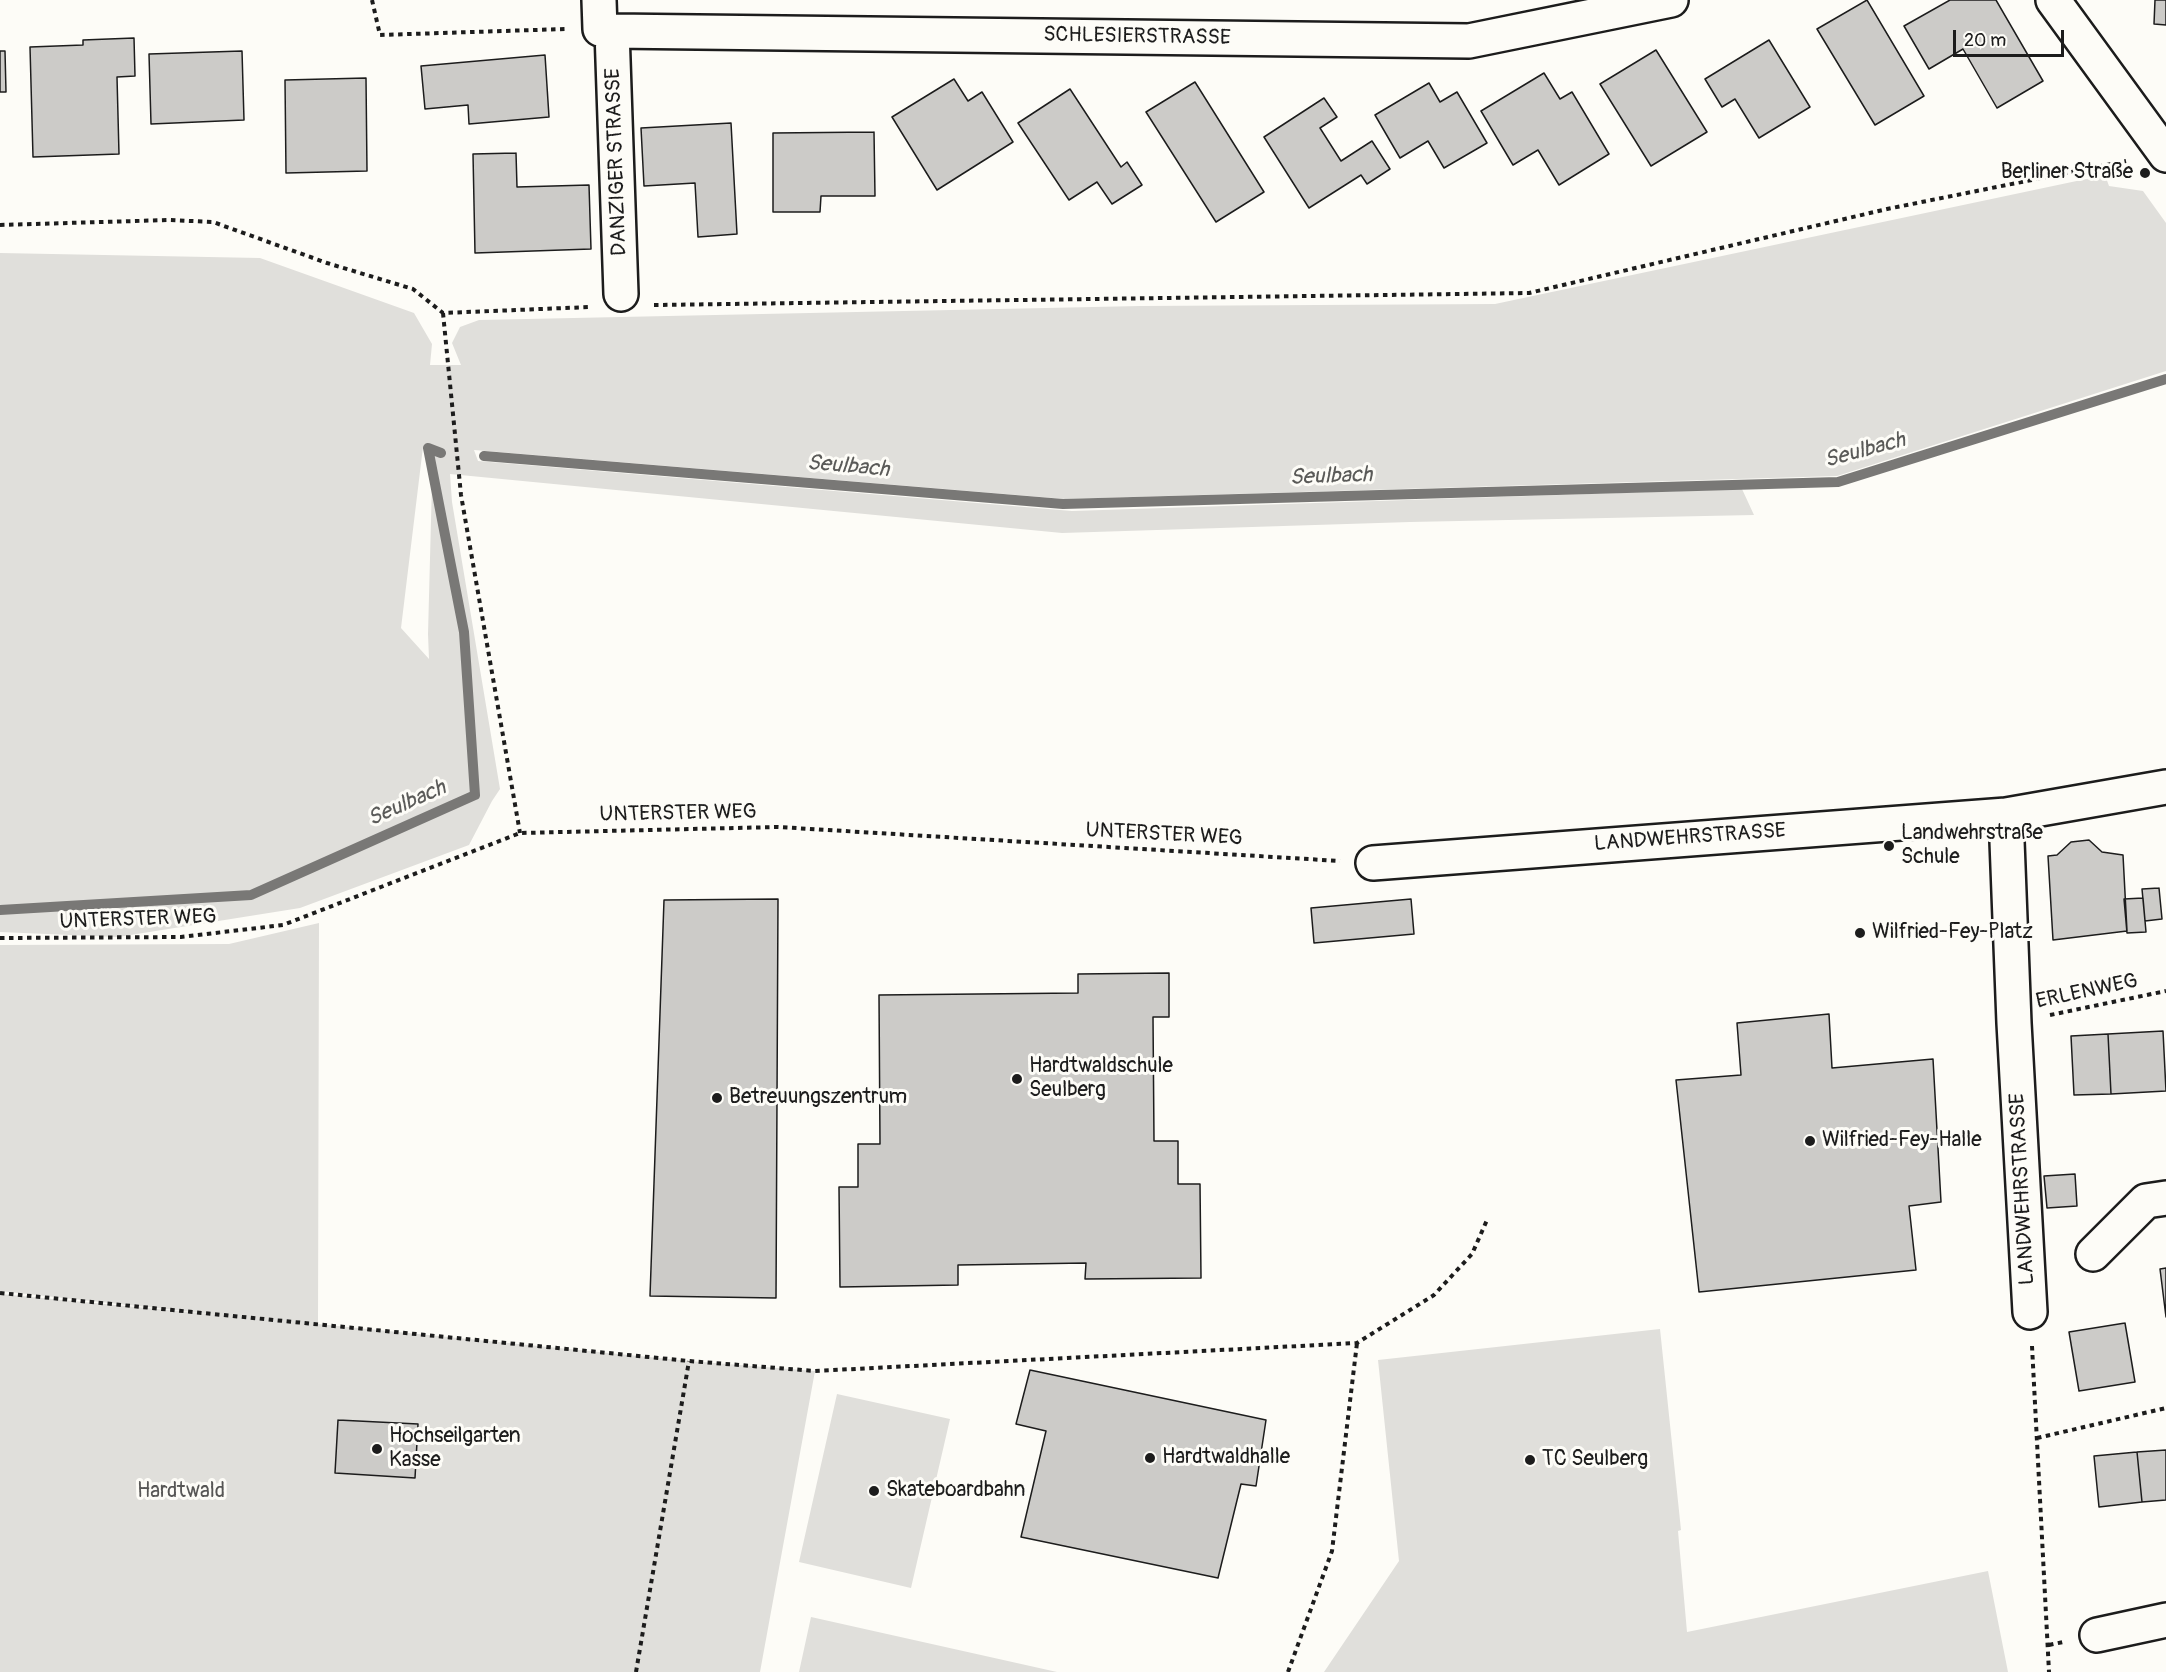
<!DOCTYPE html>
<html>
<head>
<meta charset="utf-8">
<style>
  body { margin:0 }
  #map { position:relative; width:2166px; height:1672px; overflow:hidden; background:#fdfcf7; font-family:Pangolin,sans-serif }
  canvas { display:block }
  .scale { position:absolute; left:1953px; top:30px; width:111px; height:27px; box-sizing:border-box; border:3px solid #1c1c1c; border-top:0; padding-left:8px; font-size:18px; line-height:21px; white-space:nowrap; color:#1c1c1c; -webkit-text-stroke:4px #fdfcf7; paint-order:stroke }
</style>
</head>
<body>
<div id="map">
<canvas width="2166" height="1672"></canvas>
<div class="scale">20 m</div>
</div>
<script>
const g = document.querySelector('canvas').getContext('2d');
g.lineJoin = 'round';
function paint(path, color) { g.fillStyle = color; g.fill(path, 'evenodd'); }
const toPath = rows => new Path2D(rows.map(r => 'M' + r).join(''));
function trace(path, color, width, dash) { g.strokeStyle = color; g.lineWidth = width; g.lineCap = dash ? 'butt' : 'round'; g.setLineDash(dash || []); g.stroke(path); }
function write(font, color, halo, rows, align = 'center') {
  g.font = font + ' Pangolin,sans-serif'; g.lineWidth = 6; g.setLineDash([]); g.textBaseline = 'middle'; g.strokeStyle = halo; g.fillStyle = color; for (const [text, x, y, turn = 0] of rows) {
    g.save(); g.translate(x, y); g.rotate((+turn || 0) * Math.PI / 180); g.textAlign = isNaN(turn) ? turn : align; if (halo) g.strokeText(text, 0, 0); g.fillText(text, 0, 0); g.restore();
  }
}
paint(toPath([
  [2105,175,2109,186,2143,191,2166,223,2166,371,1837,476,1065,499,474,450,478,461,1072,511,1742,489,1754,515,1410,522,1062,533,450,474,452,502,500,789,492,801,469,845,300,908,118,937,0,932,0,253,260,258,414,313,432,344,430,365,461,365,452,343,460,327,479,320,1140,306,1495,304],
  [433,445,428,634,429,659,401,628,423,447],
  [319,923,318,1324,689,1361,815,1371,760,1672,0,1672,0,1294,220,1315,0,1291,0,945,229,944],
  [1660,1329,1681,1530,1678,1531,1687,1632,1988,1571,2008,1672,1324,1672,1399,1561,1378,1360],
  [837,1394,950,1419,911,1588,799,1562],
  [811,1617,1057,1672,799,1672]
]), '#e0dfdb');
trace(toPath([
  [484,456,1063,504,1838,482,2166,379],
  [0,910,251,895,475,795,464,632,428,448,441,453]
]), '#797876', 10);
const building = toPath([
  [1867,0,1924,96,1875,125,1817,29,1867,0],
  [1950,0,1996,0,2043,81,1997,108,1963,49,1929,69,1904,26,1950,0],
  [2155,0,2166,0,2166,25,2154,24,2155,0],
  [134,38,135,76,117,77,119,154,33,157,30,47,83,45,83,40,134,38],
  [1769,40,1810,107,1759,138,1735,99,1722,107,1705,79,1769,40],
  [1656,50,1707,132,1651,166,1600,84,1656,50],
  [0,51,5,51,6,92,0,92,0,51],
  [242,51,244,120,151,124,149,54,242,51],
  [545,55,549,117,469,124,468,105,425,109,421,66,545,55],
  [1544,73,1560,99,1572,92,1609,154,1559,185,1538,150,1513,165,1481,111,1544,73],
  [366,78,367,171,286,173,285,80,366,78],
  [954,79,968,101,982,92,1013,142,937,190,892,117,954,79],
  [1195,82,1264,192,1216,222,1146,112,1195,82],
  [1429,83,1440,102,1457,92,1487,143,1444,168,1428,141,1400,158,1375,115,1429,83],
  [1070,89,1121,167,1127,162,1142,185,1112,204,1097,182,1069,200,1018,123,1070,89],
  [1324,98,1337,117,1320,128,1341,161,1372,141,1390,169,1367,184,1361,175,1309,208,1264,137,1324,98],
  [731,123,737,234,698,237,695,183,644,186,641,128,731,123],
  [874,132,875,196,821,196,820,212,773,212,773,133,874,132],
  [516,153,517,187,589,185,591,249,475,253,473,154,516,153],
  [2089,840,2102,852,2123,855,2127,931,2053,940,2048,856,2057,855,2071,842,2089,840],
  [2159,888,2162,919,2145,921,2142,889,2159,888],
  [2143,898,2146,932,2127,933,2124,899,2143,898],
  [778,899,776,1298,650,1296,664,900,778,899],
  [1411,899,1414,934,1314,943,1311,908,1411,899],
  [1169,973,1169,1017,1153,1017,1154,1141,1178,1141,1178,1184,1200,1184,1201,1278,1085,1279,1086,1263,958,1265,958,1285,840,1287,839,1187,858,1187,858,1144,880,1144,879,995,1078,993,1078,974,1169,973],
  [1829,1014,1832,1068,1933,1059,1941,1202,1909,1206,1916,1270,1699,1292,1676,1080,1741,1075,1737,1023,1829,1014],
  [2163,1031,2166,1091,2111,1094,2108,1034,2163,1031],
  [2108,1034,2111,1094,2074,1095,2071,1036,2108,1034],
  [2075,1174,2077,1206,2047,1208,2044,1176,2075,1174],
  [2166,1268,2166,1317,2160,1269,2166,1268],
  [2125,1323,2135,1382,2079,1391,2069,1332,2125,1323],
  [1030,1370,1266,1420,1256,1486,1241,1484,1218,1578,1021,1537,1046,1431,1016,1424,1030,1370],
  [338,1420,418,1424,415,1478,335,1473,338,1420],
  [2166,1450,2166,1500,2142,1502,2137,1452,2166,1450],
  [2137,1452,2142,1502,2099,1507,2094,1456,2137,1452]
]);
paint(building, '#cccbc8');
trace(building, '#1c1c1c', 1.5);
const minor = toPath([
  [599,0,600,29,612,31,1469,41,1671,0],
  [2053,0,2166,155],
  [612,31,621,294],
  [2006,815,2014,1023,2030,1312],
  [1373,863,2006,815,2166,787],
  [2093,1254,2146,1201,2166,1198],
  [2097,1635,2166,1620]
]);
trace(minor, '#1c1c1c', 38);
trace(toPath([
  [372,0,380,35,565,29],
  [0,225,169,220,213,222,327,263,413,289,443,313,590,307],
  [654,305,1529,293,1887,209,2126,161],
  [443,313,461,495,520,833],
  [0,938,181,937,283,925,520,833,778,827,1340,861],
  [2050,1015,2166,991],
  [0,1293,689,1361,815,1371,1357,1343,1434,1295,1472,1254,1487,1220],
  [2032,1346,2049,1672],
  [2037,1438,2166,1408],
  [2049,1645,2063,1642],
  [636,1672,689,1361],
  [1288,1672,1332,1551,1357,1343]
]), '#1c1c1c', 4, [4.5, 4.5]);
trace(minor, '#fdfcf7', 33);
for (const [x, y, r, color] of [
  [2145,173,6,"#1c1c1c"],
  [1889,846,6,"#1c1c1c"],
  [1860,933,6,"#1c1c1c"],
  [1017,1079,6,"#1c1c1c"],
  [717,1098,6,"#1c1c1c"],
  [1810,1141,6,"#1c1c1c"],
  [377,1449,6,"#1c1c1c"],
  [1150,1458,6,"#1c1c1c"],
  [1530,1460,6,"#1c1c1c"],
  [874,1491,6,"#1c1c1c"]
]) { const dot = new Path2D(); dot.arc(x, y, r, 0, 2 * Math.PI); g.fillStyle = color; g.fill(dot); trace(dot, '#fdfcf7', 2); }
write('21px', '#1c1c1c', '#fdfcf7', [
  ["SCHLESIERSTRASSE",1137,37,1],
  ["DANZIGER STRASSE",617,162,-92],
  ["UNTERSTER WEG",678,814,-1],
  ["UNTERSTER WEG",1164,835,3],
  ["LANDWEHRSTRASSE",1690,838,-4],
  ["UNTERSTER WEG",138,920,-2],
  ["ERLENWEG",2087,992,-12],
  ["LANDWEHRSTRASSE",2023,1189,-93]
]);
write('21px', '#1c1c1c', '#fdfcf7', [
  ["Berliner Straße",2133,173,"right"],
  ["Landwehrstraße",1901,834],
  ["Schule",1901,858],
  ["Wilfried-Fey-Platz",1872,933],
  ["Hardtwaldschule",1029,1067],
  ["Seulberg",1029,1091],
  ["Betreuungszentrum",729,1098],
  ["Wilfried-Fey-Halle",1822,1141],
  ["Hochseilgarten",389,1437],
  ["Kasse",389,1461],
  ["Hardtwaldhalle",1162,1458],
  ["TC Seulberg",1542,1460],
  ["Skateboardbahn",886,1491]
], 'left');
write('21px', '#575655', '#fdfcf7', [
  ["Hardtwald",181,1492]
]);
write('italic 22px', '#5a5a58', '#fdfcf7', [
  ["Seulbach",1865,451,-15],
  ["Seulbach",848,467,5],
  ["Seulbach",1331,477,-2],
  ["Seulbach",407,804,-24]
]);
</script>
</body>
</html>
